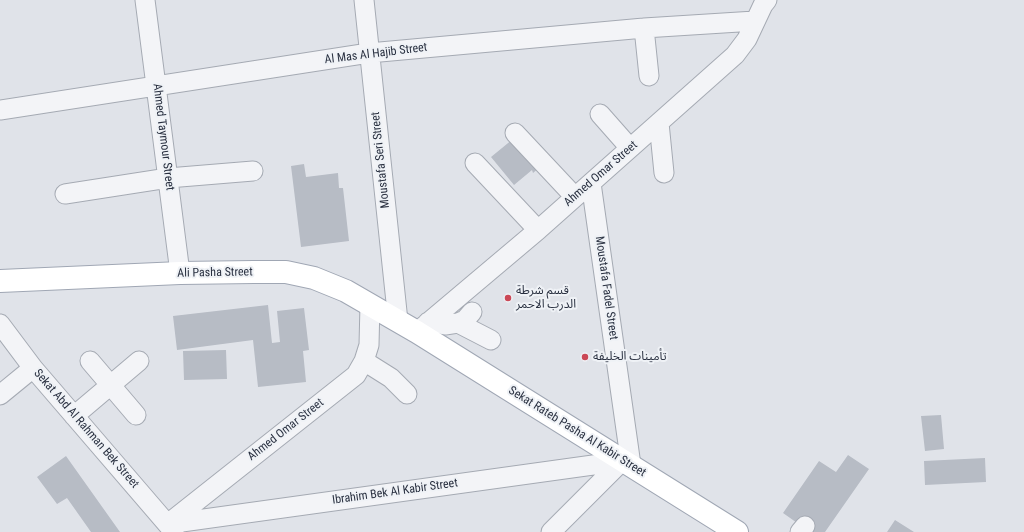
<!DOCTYPE html>
<html>
<head>
<meta charset="utf-8">
<style>
  body { margin:0 }
  canvas { display:block; background:#e0e3e9 }
</style>
</head>
<body>
<canvas width="1024" height="532"></canvas>
<script>
const g = document.querySelector('canvas').getContext('2d');
g.lineJoin = 'round';
function paint(path, color) { g.fillStyle = color; g.fill(path, 'evenodd'); }
const toPath = rows => new Path2D(rows.map(r => 'M' + r).join(''));
function trace(path, color, width, dash) { g.strokeStyle = color; g.lineWidth = width; g.lineCap = dash ? 'butt' : 'round'; g.setLineDash(dash || []); g.stroke(path); }
function write(font, color, halo, rows, align = 'center') {
  g.font = font + ' "Roboto Condensed","Noto Sans Arabic",sans-serif'; g.lineWidth = 4; g.setLineDash([]); g.textBaseline = 'middle'; g.strokeStyle = halo; g.fillStyle = color; for (const [text, x, y, turn = 0] of rows) {
    g.save(); g.translate(x, y); g.rotate((+turn || 0) * Math.PI / 180); g.textAlign = isNaN(turn) ? turn : align; if (halo) g.strokeText(text, 0, 0); g.fillText(text, 0, 0); g.restore();
  }
}
paint(toPath([
  [513,139,546,162,533,173,532,170,514,185,491,157],
  [304,164,306,177,338,173,339,188,343,188,349,241,301,247,291,166],
  [268,305,272,343,280,342,277,311,304,308,309,350,303,351,306,382,258,387,253,340,177,350,173,316],
  [226,350,227,379,184,380,183,351],
  [941,415,944,449,925,451,921,416],
  [848,455,869,469,825,532,810,532,783,513,819,461,836,472],
  [66,456,120,532,91,532,67,498,57,504,37,477],
  [985,458,986,482,925,485,924,461],
  [895,520,914,532,887,532]
]), '#b7bcc5');
const minor = toPath([
  [145,0,180,273],
  [364,0,398,321],
  [644,28,649,76],
  [0,110,369,53,644,28,755,21],
  [600,114,630,148],
  [659,123,664,173],
  [515,133,575,197],
  [475,163,538,230],
  [591,183,631,465],
  [65,194,168,178,253,171],
  [428,322,445,325,458,323,465,320,472,312],
  [458,323,491,340],
  [0,324,33,368,174,532],
  [417,332,538,230,735,55,747,39,763,5,767,0],
  [90,361,136,415],
  [364,361,391,378,407,394],
  [0,395,33,368],
  [74,416,139,361],
  [169,523,356,375,364,361,369,345,370,304],
  [168,524,622,461],
  [551,532,622,461],
  [800,532,805,526]
]);
const major = toPath([
  [0,281,180,273,254,272,286,272,314,278,346,291,417,332,737,532]
]);
trace(minor, '#a5aab3', 21);
trace(major, '#a0a7b4', 24);
trace(minor, '#f3f4f7', 19);
trace(major, '#fff', 22);
for (const [x, y, r, color] of [
  [508,298,4,"#cb4856"],
  [585,357,4,"#cb4856"]
]) { const dot = new Path2D(); dot.arc(x, y, r, 0, 2 * Math.PI); g.fillStyle = color; g.fill(dot); trace(dot, '#eff2f6', 1.5); }
write('12px', '#293040', '#eff2f6', [
  ["Al Mas Al Hajib Street",376,54,-7],
  ["Ahmed Taymour Street",163,137,83],
  ["Moustafa Seri Street",381,160,-96],
  ["Ahmed Omar Street",601,174,-41],
  ["Ali Pasha Street",215,273,-1],
  ["Moustafa Fadel Street",606,288,82],
  ["Sekat Abd Al Rahman Bek Street",86,429,49],
  ["Ahmed Omar Street",286,430,-38],
  ["Sekat Rateb Pasha Al Kabir Street",577,432,32],
  ["Ibrahim Bek Al Kabir Street",395,492,-8]
]);
write('12px', '#293040', '#eff2f6', [
  ["قسم شرطة",516,291],
  ["الدرب الاحمر",516,305],
  ["تأمينات الخليفة",593,357]
], 'left');
</script>
</body>
</html>
